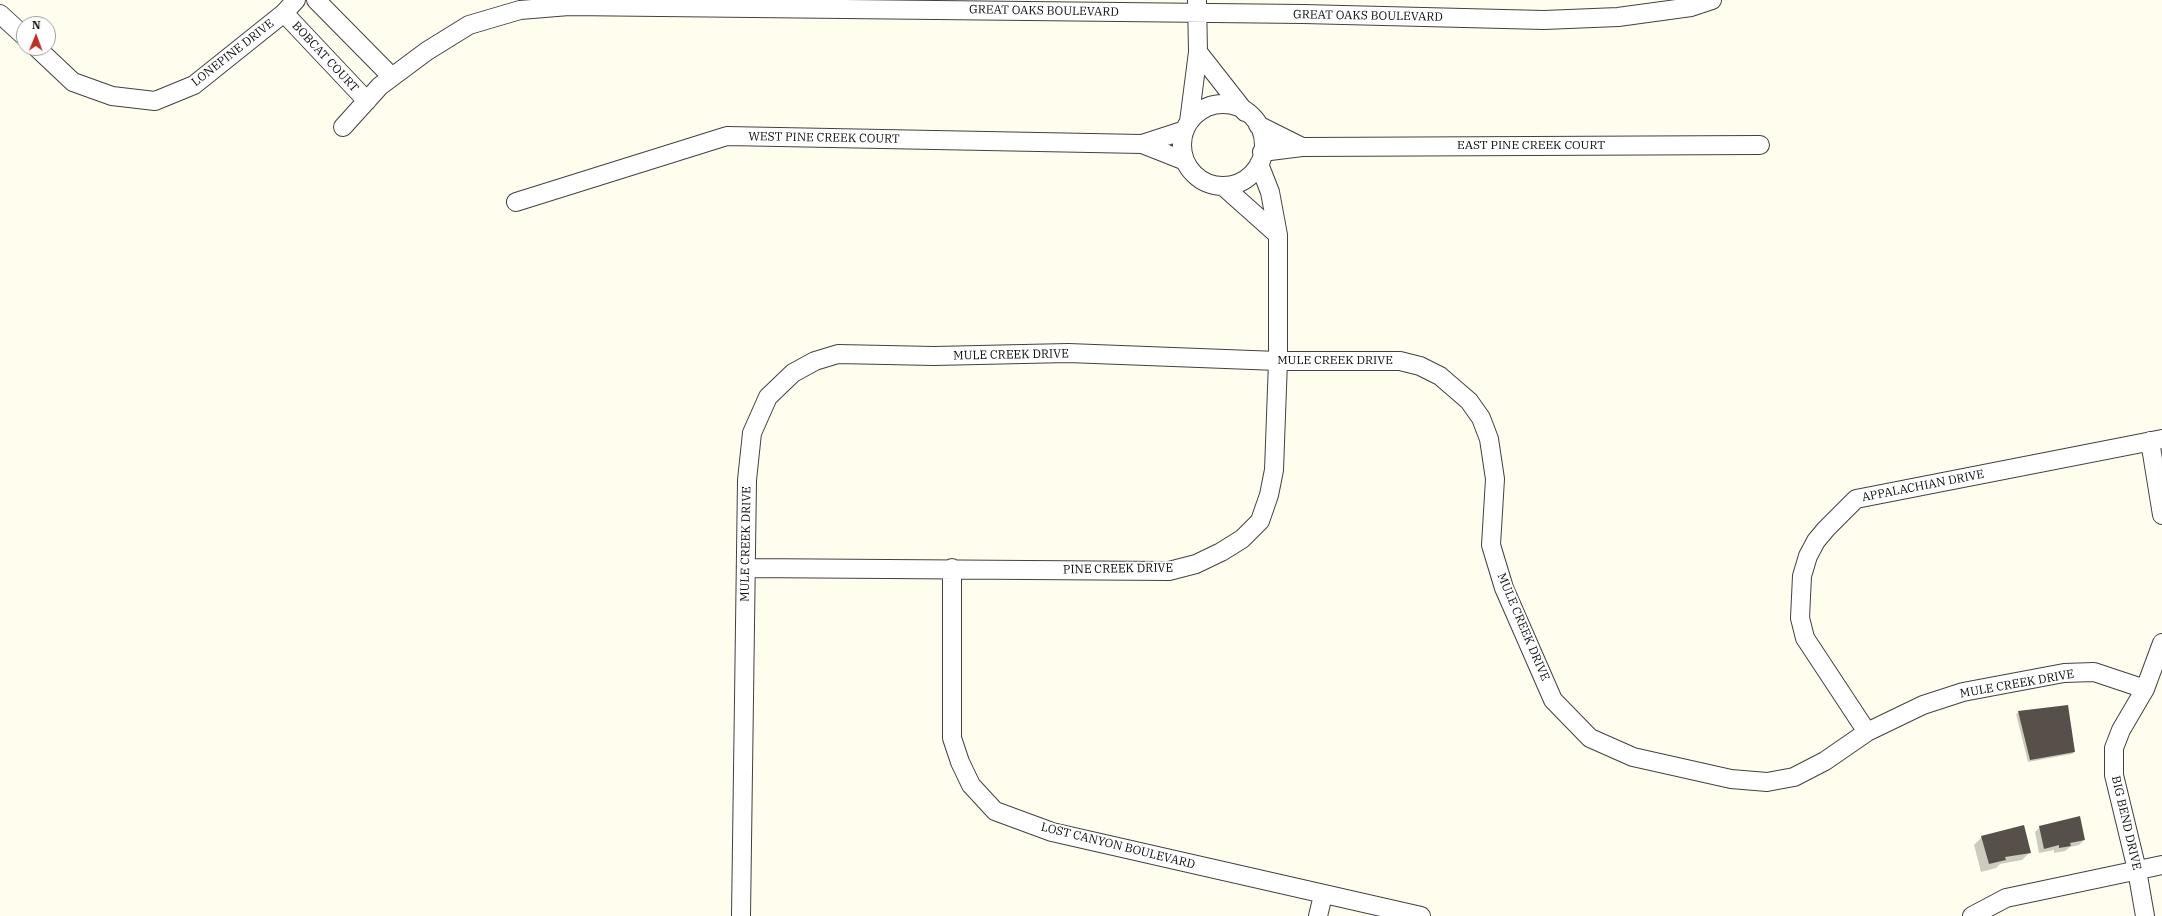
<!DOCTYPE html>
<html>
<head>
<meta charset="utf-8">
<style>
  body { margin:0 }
  #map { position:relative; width:2162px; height:916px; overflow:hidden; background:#fffeee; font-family:"IBM Plex Serif",serif }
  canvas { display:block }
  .north { position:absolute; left:16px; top:16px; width:40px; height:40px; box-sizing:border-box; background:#fff; border:1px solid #9f9f9f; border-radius:50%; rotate:1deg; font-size:11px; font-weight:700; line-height:16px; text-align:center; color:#0e0e0e }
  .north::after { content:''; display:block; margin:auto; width:14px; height:18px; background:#c02f23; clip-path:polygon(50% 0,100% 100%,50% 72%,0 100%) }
</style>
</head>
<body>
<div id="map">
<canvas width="2162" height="916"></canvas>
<div class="north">N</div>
</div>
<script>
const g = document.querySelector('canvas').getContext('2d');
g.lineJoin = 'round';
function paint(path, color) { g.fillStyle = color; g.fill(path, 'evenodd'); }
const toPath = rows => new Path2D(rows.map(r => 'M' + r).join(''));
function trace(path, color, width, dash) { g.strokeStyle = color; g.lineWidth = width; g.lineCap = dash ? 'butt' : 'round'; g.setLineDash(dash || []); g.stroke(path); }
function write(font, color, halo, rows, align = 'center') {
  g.font = font + ' "IBM Plex Serif",serif'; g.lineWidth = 4; g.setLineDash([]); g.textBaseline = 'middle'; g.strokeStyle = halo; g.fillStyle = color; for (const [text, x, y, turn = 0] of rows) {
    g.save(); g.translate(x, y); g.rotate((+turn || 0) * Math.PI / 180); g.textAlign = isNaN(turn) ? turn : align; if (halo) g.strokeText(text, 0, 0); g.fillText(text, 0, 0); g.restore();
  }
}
paint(toPath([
  [2019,712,2074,752,2072,754,2028,762,2016,714],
  [2040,827,2084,840,2079,845,2070,847,2065,851,2054,853,2054,850,2039,853,2035,832],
  [1982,837,2030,852,2022,860,2000,864,1996,868,1981,872,1974,845]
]), '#0003');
paint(toPath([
  [2068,705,2075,752,2030,760,2018,711],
  [2080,816,2085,840,2070,843,2071,846,2059,848,2059,845,2044,849,2039,826],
  [2024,825,2031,853,2005,857,2006,860,1989,864,1981,836]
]), '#57504a');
const street = toPath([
  [316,0,392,77],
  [284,13,367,101],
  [0,14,24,36],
  [37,48,73,82,112,96,155,101,194,85,284,13,296,0],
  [1198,52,1245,112],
  '1182 145a41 41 0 1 1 82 0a41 41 0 1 1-82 0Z',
  [1189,122,1198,52,1197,0],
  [1258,125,1302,147],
  [343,127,380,86,427,51,469,25,520,10,569,6,1303,14,1544,20,1618,17,1691,7,1712,0],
  [1142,144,1185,161],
  [1262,152,1302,147,1760,145],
  [1223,186,1278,235],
  [516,202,727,136,1142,144,1185,130],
  [2150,441,2162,515],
  [746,568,1169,571,1196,564,1221,552,1242,539,1260,521,1269,495,1274,470,1278,361,1278,235,1270,192,1259,164],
  [952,568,952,738,960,762,971,785,995,811,1052,832,1421,916],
  [1867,732,1805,638,1800,618,1802,576,1808,556,1816,541,1826,529,1856,499,2162,439],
  [741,916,747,480,752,433,768,397,793,373,815,361,838,354,934,356,1068,353,1278,361,1400,361,1420,366,1440,376,1469,401,1481,418,1489,439,1495,479,1491,545,1504,588,1553,700,1590,738,1633,757,1731,779,1767,782,1794,777,1825,761,1867,732,1923,705,1963,692,2064,673,2094,672,2145,689],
  [1318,916,1323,895],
  [1972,916,2006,898,2162,865],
  [2145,916,2137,870,2114,775,2114,748,2121,730,2145,689,2162,643]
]);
trace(street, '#414141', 20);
trace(street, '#fff', 18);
write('12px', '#0e0e0e', '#fff', [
  ["GREAT OAKS BOULEVARD",1044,11,1],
  ["GREAT OAKS BOULEVARD",1368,16,1],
  ["LONEPINE DRIVE",233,53,-38],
  ["BOBCAT COURT",325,57,47],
  ["WEST PINE CREEK COURT",824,138,1],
  ["EAST PINE CREEK COURT",1531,146],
  ["MULE CREEK DRIVE",1011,355,-1],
  ["MULE CREEK DRIVE",1335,361],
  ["APPALACHIAN DRIVE",1923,486,-11],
  ["MULE CREEK DRIVE",746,544,-89],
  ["PINE CREEK DRIVE",1118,569,-1],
  ["MULE CREEK DRIVE",1523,627,67],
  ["MULE CREEK DRIVE",2017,684,-10],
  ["BIG BEND DRIVE",2126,823,77],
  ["LOST CANYON BOULEVARD",1118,846,14]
]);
</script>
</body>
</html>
